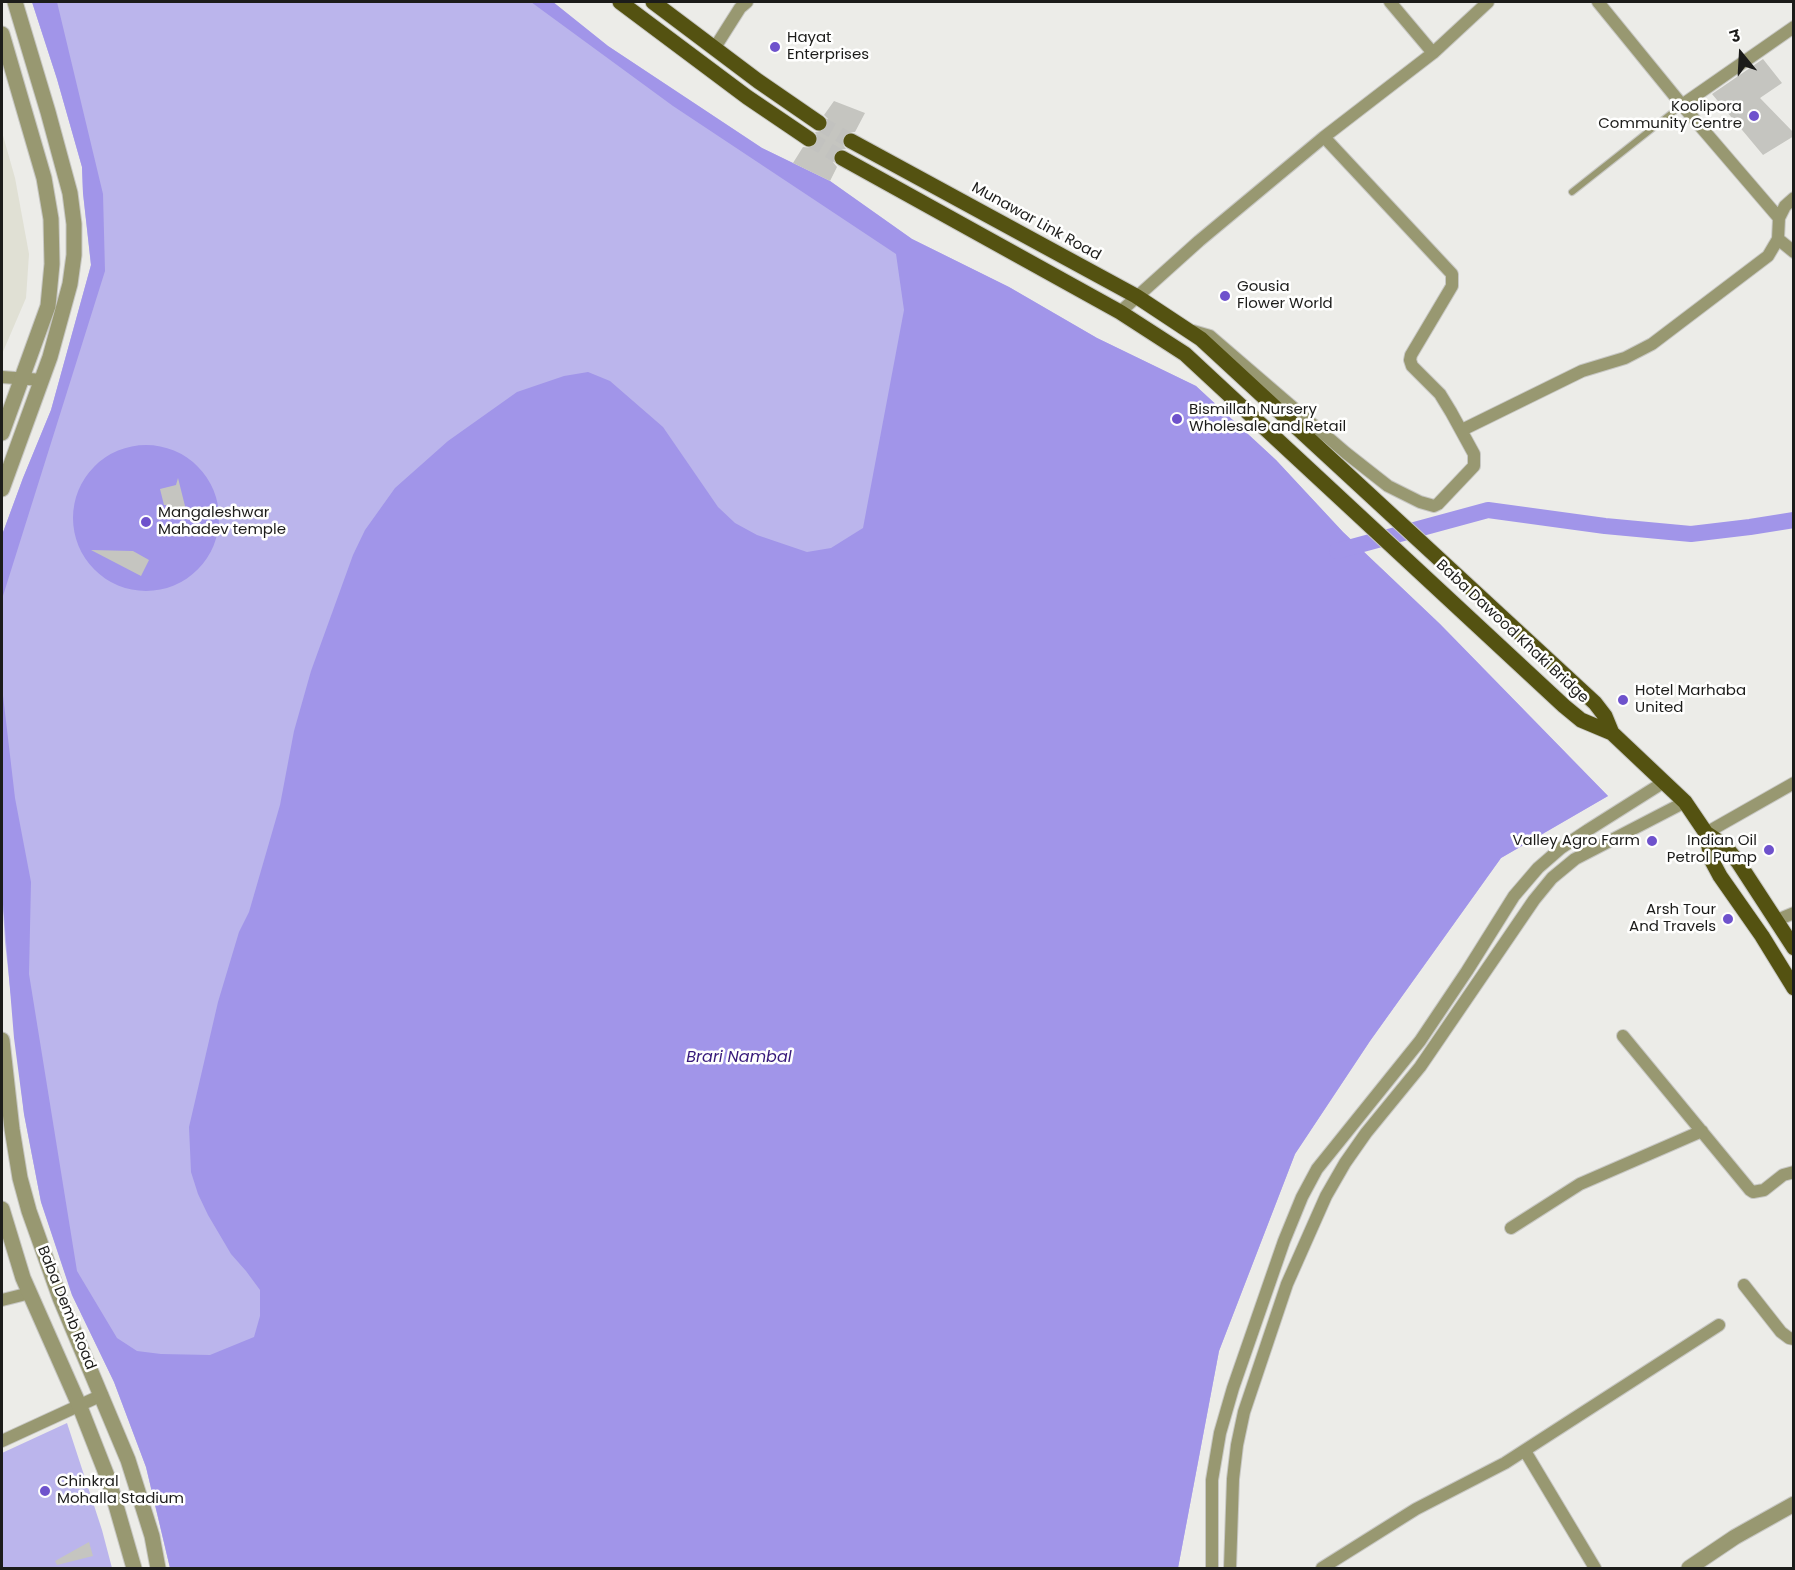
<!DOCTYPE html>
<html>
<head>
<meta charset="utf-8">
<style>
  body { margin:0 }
  #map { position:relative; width:1795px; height:1570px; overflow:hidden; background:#ecece8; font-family:Poppins,"Noto Sans Devanagari",sans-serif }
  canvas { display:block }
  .frame { position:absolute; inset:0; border:3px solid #1c1c1a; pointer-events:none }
  .north { position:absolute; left:1711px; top:24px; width:60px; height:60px; -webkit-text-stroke:4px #fffffe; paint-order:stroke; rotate:342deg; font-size:16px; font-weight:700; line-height:24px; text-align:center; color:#1c1c1a }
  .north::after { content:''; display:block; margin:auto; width:21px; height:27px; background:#1c1c1a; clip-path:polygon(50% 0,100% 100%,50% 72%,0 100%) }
</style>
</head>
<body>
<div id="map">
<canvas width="1795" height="1570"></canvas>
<div class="frame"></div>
<div class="north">उ</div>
</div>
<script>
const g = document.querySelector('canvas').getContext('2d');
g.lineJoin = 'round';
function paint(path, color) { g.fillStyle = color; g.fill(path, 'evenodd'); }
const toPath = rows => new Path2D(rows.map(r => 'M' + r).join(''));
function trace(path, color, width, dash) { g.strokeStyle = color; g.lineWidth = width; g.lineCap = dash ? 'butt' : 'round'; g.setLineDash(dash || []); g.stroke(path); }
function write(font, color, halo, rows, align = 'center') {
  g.font = font + ' Poppins,sans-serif'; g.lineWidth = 5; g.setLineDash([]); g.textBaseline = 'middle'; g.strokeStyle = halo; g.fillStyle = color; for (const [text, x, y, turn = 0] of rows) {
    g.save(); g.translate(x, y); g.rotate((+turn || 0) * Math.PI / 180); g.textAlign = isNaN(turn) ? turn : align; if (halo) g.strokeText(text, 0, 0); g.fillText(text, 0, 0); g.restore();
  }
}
paint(toPath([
  [2,132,15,178,29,254,26,298,2,354]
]), '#e0e0d4');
paint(toPath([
  [32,2,553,2,608,46,762,148,830,181,912,239,1009,287,1097,338,1196,386,1276,460,1343,532,1440,624,1608,796,1501,858,1370,1041,1295,1154,1219,1351,1178,1568,170,1568,146,1467,114,1382,72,1295,41,1202,24,1114,5,942,2,892,2,535,23,478,51,410,91,265,83,193,82,167,57,79],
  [67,1423,102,1530,112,1568,2,1568,2,1453]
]), '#bbb5ec');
paint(toPath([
  [32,2,57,2,103,194,105,271,2,599,2,535,23,478,51,410,91,265,83,193,82,167,57,79],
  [531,2,553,2,608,46,762,148,830,181,912,239,1009,287,1097,338,1196,386,1276,460,1343,532,1440,624,1608,796,1501,858,1370,1041,1295,1154,1219,1351,1178,1568,170,1568,146,1467,114,1382,72,1295,41,1202,24,1114,14,1038,2,892,2,687,15,798,31,882,29,974,77,1271,117,1338,137,1351,161,1354,210,1355,254,1337,260,1316,260,1290,246,1271,231,1254,208,1215,198,1194,191,1172,189,1127,218,1002,239,932,249,912,280,805,294,731,311,671,353,555,365,530,395,488,448,441,517,392,564,376,588,372,610,381,663,427,718,507,735,523,757,535,807,552,831,548,863,528,904,310,896,254,673,106],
  '73 518a73 73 0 1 1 146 0a73 73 0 1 1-146 0Z'
]), '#a195e9');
trace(toPath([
  [1337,551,1488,510,1605,526,1691,534,1750,527,1794,520]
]), '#a195e9', 16);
paint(toPath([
  [1763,59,1782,83,1760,98,1794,133,1794,136,1763,155,1712,94],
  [834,101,865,113,855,132,846,132,842,137,841,142,846,149,838,149,833,154,833,162,837,167,830,181,793,163,803,147,813,148,817,144,819,139,815,132,823,132,827,128,828,119,824,115],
  [178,478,186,510,165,516,169,505,164,505,160,489,176,485],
  [91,550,133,551,149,560,141,576],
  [89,1542,93,1556,57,1565,55,1561]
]), '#c5c5c0');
trace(toPath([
  [819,123,851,141],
  [809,139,842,158]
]), '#c2c2bf', 15, [15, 8]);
const service = toPath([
  [1572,192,1682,105]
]);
const minor = toPath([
  [1390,2,1433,53],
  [1598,2,1682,105,1779,218],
  [714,49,740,8,747,2],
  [1682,105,1794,27],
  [1778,239,1794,252],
  [1120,312,1199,241,1324,137,1433,53,1488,2],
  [1193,331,1210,336,1346,453,1388,486,1420,502,1434,506,1438,504,1474,466,1474,454,1451,412,1440,394,1412,366,1410,360,1411,355,1452,286,1452,274,1324,137],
  [2,377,42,380],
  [1462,430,1582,371,1625,358,1652,344,1768,256,1778,239,1779,218,1785,206,1794,198],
  [1706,833,1794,783],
  [1777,920,1794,913],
  [1623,1036,1750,1190,1753,1192,1764,1190,1783,1175,1794,1172],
  [1511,1228,1580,1184,1702,1131],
  [1744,1285,1781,1332,1789,1338,1794,1339],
  [2,1300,30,1293],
  [2,1441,102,1395],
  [1525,1451,1595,1568],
  [1212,1568,1212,1480,1220,1433,1233,1388,1284,1241,1302,1197,1317,1169,1420,1041,1467,971,1514,896,1538,868,1561,848,1588,830,1664,782],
  [1230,1568,1233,1479,1237,1445,1244,1412,1287,1284,1326,1196,1345,1163,1366,1133,1420,1067,1534,900,1552,878,1575,859,1685,802],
  [1322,1568,1416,1509,1505,1463,1719,1325]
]);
const tertiary = toPath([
  [2,34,44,178,51,219,52,264,48,306,2,433],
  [2,489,50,357,70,284,74,255,74,224,70,193,48,112,15,2],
  [2,1040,12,1129,20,1178,29,1211,60,1298,128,1460,152,1536,158,1568],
  [2,1209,23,1278,80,1407,109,1481,134,1568],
  [1689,1568,1735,1537,1794,1504]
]);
const primary = toPath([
  [620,2,747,97,809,139],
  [653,2,758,81,819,123],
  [851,141,1136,296,1201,339,1595,703,1605,716,1612,733,1685,802,1706,833,1724,845,1738,862,1794,948],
  [842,158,1120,312,1185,354,1564,706,1581,720,1612,733],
  [1706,833,1712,861,1720,876,1762,936,1794,988]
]);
trace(service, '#c7c7c3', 8);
trace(minor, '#c7c7c3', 14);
trace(tertiary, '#c7c7c3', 17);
trace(primary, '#c7c7c3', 17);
trace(service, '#989871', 6);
trace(minor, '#989871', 12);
trace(tertiary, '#989871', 15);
trace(primary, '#545211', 15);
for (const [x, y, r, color] of [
  [775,47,6,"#6e52cc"],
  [1754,116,6,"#6e52cc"],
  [1225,296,6,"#6e52cc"],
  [1177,419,6,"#6e52cc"],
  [146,522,6,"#6e52cc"],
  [1623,700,6,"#6e52cc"],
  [1652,841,6,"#6e52cc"],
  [1769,850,6,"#6e52cc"],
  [1728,919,6,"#6e52cc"],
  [45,1491,6,"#6e52cc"]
]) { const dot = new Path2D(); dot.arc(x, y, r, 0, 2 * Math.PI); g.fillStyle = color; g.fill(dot); trace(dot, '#fffffe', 2); }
write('15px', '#1c1c1a', '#fffffe', [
  ["Hayat",787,38],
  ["Enterprises",787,55],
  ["Koolipora",1742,107,"right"],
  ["Community Centre",1742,124,"right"],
  ["Gousia",1237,287],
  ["Flower World",1237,304],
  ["Bismillah Nursery",1189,410],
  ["Wholesale and Retail",1189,427],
  ["Mangaleshwar",158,513],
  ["Mahadev temple",158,530],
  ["Hotel Marhaba",1635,691],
  ["United",1635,708],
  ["Valley Agro Farm",1640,841,"right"],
  ["Indian Oil",1757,841,"right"],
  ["Petrol Pump",1757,858,"right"],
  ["Arsh Tour",1716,910,"right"],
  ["And Travels",1716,927,"right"],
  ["Chinkral",57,1482],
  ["Mohalla Stadium",57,1499]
], 'left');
write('15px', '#1c1c1a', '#fffffe', [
  ["Munawar Link Road",1036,222,29],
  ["Baba Dawood Khaki Bridge",1512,632,43],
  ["Baba Demb Road",66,1308,68]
]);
write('italic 16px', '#37197a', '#fffffe', [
  ["Brari Nambal",739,1058]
]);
</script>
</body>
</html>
